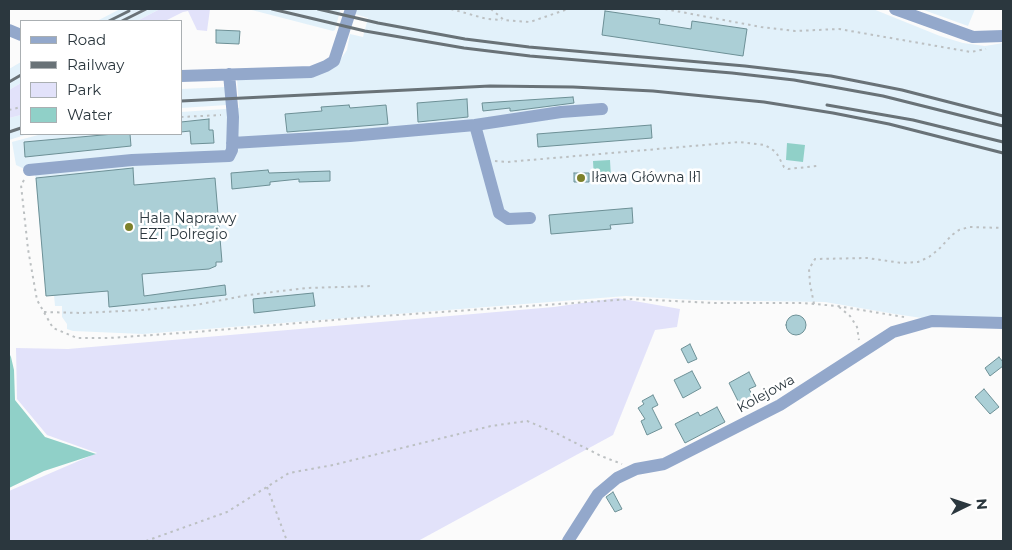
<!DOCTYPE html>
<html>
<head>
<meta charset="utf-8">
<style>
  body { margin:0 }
  #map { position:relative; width:1012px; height:550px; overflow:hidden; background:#fbfbfb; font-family:Montserrat,sans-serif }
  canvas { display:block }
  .frame { position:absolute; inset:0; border:10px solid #2b373e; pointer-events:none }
  .legend { position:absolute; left:20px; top:20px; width:162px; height:115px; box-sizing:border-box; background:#fff; border:1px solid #aaafb2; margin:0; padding:6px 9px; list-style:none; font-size:15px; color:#2b373e }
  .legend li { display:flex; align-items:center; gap:10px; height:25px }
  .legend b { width:25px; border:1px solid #aaafb2 }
  .north { position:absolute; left:942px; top:480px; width:50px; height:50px; -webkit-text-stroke:4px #fff; paint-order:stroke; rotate:86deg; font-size:14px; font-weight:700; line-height:20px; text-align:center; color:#2b373e }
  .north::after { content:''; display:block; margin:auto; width:18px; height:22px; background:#2b373e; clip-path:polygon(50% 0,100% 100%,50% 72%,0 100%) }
</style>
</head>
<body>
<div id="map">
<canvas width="1012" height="550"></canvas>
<div class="frame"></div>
<ul class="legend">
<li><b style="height:6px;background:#93a8cb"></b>Road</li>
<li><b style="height:6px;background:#697277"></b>Railway</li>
<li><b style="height:14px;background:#e2e2fa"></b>Park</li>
<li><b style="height:14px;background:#90d0c8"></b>Water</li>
</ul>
<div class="north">N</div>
</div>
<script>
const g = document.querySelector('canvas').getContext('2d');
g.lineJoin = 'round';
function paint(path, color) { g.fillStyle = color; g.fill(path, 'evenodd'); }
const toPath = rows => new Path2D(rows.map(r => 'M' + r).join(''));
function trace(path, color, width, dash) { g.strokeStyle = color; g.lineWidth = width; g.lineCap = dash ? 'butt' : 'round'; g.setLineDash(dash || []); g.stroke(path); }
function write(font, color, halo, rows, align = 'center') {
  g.font = font + ' Montserrat,sans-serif'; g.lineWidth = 5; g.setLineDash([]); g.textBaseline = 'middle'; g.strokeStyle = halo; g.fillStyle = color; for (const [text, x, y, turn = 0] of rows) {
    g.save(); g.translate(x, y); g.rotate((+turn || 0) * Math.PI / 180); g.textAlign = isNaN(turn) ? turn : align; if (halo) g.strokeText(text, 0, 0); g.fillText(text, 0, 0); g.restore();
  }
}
paint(toPath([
  [120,9,160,9,137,21,97,21],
  [248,9,339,9,340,11,335,30,333,31],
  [357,9,873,9,940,36,963,43,985,46,1003,43,1003,320,935,320,895,314,825,302,695,300,626,296,143,334,73,331,67,329,67,324,62,317,62,306,55,306,54,295,46,296,35,174,16,165,12,142,42,134,181,134,181,112,239,108,237,79,336,66,347,50,350,34,363,37,368,18,355,14],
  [921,9,975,9,968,26],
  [21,62,21,83,9,90,9,69],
  [226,87,227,105,181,108,181,89],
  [21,115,21,134,28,134,9,140,9,118]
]), '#e2f1fa');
paint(toPath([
  [160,9,210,9,207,31,197,30,188,11,183,12,165,21,137,21],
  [21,83,21,115,9,118,9,90],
  [617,298,680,309,677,327,655,330,613,435,418,541,9,541,9,491,97,453,47,435,17,399,16,348,68,349,554,307]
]), '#e2e2fa');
paint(toPath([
  [787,143,805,145,803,162,786,160],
  [610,160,611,178,594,179,593,161],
  [9,353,11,357,14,370,15,400,45,437,96,454,44,471,9,488]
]), '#90d0c8');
const building = toPath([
  [605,11,660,19,659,24,691,29,692,21,747,29,743,56,602,35,605,11],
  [216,30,240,31,239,44,216,43,216,30],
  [573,97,574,103,512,111,510,111,510,108,483,111,482,103,573,97],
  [467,99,468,117,418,122,417,103,467,99],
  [349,105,350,108,386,105,388,124,287,132,285,114,322,111,321,107,349,105],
  [209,119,209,130,213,130,214,143,191,144,190,131,181,132,181,122,209,119],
  [651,125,652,138,538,147,537,134,651,125],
  [114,134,130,134,131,146,25,157,24,142,114,134],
  [133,168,134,185,215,178,222,262,216,262,216,266,209,269,142,274,144,296,225,285,226,295,109,307,108,291,46,296,36,178,133,168],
  [268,170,269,173,330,171,330,181,299,182,299,179,270,182,270,185,232,189,231,173,268,170],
  [574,173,589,173,589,182,574,182,574,173],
  [632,208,633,223,610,225,611,229,551,234,549,215,632,208],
  [313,293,315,306,254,313,253,299,313,293],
  '786 325a10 10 0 1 1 20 0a10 10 0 1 1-20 0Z',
  [690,344,697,359,688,363,681,349,690,344],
  [999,357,1003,362,1003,366,990,376,985,368,999,357],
  [692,371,701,388,683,398,674,380,692,371],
  [749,372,756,386,749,389,753,396,739,403,729,383,749,372],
  [984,389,999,407,990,414,975,397,984,389],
  [653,395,658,405,652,408,662,428,647,435,641,421,645,419,638,408,644,404,642,401,653,395],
  [717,407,725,422,685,443,675,424,698,412,700,416,717,407],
  [613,492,622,509,615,512,606,497,613,492]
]);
paint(building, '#abcfd6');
trace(building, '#6d9096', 1);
trace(toPath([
  [451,9,487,19,502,20],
  [491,9,504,20,530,22,568,9],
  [665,9,761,27,795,31,839,29,971,52,986,49],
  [9,110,21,107],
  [181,117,221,115],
  [495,161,507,162,739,142,765,145,776,152,784,167,788,169,817,166],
  [24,180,21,185,28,249,37,300,53,328,77,338,109,338,195,332,368,317,632,299,715,303,803,303,837,306,904,317],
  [814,304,810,284,809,269,815,259,867,258,902,263,918,262,929,257,939,249,952,235,959,230,969,227,1003,228],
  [839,307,850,316,857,327,859,340],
  [44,312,82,313,142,310,196,305,248,295,307,288,373,286],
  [267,487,287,541],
  [146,541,227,512,289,473,333,465,491,426,527,421,556,433,601,456,622,464]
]), '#bcc0c2', 2, [2.5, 4]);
trace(toPath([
  [895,9,973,37,1003,36],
  [9,30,21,35],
  [181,76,311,72,326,66,334,61,351,9],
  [475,125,499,213,508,219,530,218],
  [232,143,350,136,475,125,561,112,602,109],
  [29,170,132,160,229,156,232,150,233,117,229,74],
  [568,541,598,494,617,478,636,469,664,464,780,405,893,332,932,321,1003,323]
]), '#93a8cb', 12);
trace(toPath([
  [272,9,365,31,464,48,530,56,732,73,794,80,883,96,1003,126],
  [318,9,378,23,465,39,529,47,745,66,831,76,902,90,1003,116],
  [109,21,129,11],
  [122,21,146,9],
  [9,82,21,75],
  [181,101,490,86,573,87,653,91,764,102,833,113,889,124,1003,153],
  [827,105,913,120,1003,142],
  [9,132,21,128]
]), '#697277', 3);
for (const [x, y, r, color] of [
  [581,178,5,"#7d812b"],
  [129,227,5,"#7d812b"]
]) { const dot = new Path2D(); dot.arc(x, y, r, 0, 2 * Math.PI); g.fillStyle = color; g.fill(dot); trace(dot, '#fff', 2); }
write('14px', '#2b373e', '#fff', [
  ["Iława Główna Ił1",591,178],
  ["Hala Naprawy",139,219],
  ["EZT Polregio",139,235]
], 'left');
write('14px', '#2b373e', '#fff', [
  ["Kolejowa",766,394,-29]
]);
</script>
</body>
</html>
